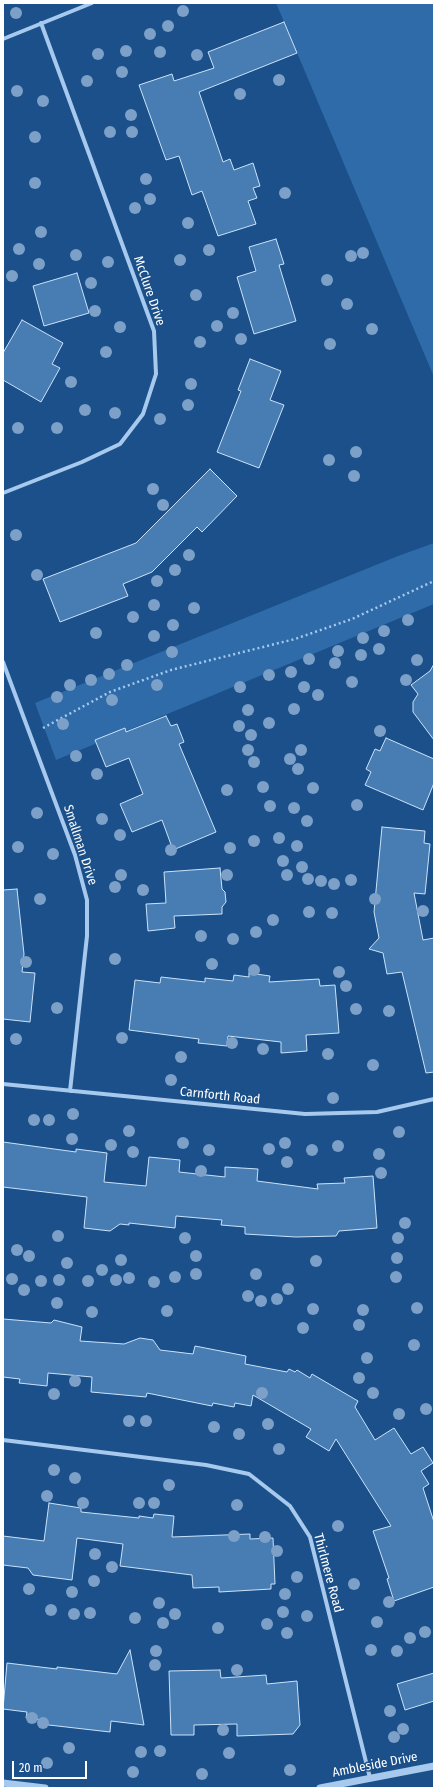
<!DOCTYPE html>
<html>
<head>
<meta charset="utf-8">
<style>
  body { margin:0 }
  #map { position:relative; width:437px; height:1791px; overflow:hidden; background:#1b508a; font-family:"Fira Sans Condensed",sans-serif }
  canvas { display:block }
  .frame { position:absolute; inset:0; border:4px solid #fff; pointer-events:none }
  .scale { position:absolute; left:12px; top:1761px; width:75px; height:18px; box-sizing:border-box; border:2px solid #fff; border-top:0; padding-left:5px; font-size:12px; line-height:14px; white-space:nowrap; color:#fff; -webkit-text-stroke:3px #1b508a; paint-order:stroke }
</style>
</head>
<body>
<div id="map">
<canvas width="437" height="1791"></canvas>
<div class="frame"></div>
<div class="scale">20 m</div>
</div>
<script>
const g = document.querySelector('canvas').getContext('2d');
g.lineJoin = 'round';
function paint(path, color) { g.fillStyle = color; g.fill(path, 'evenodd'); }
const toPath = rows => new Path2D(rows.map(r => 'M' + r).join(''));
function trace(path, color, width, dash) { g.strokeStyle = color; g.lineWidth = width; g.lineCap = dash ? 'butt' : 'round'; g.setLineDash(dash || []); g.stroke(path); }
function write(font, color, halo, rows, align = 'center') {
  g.font = font + ' "Fira Sans Condensed",sans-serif'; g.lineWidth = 3; g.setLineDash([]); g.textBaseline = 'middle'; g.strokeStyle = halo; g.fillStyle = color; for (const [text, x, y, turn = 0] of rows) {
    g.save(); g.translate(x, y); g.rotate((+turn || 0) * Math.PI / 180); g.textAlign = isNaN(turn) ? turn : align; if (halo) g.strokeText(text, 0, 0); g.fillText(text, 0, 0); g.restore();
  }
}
paint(toPath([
  [276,3,434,3,434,377],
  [434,543,434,604,56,760,35,703,398,556]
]), '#2e6ba8');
const building = toPath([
  [284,22,297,53,199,92,223,162,230,159,234,170,253,163,260,186,253,188,257,198,248,201,256,224,218,236,202,191,192,195,179,156,166,160,139,85,172,74,174,81,214,68,208,52,284,22],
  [276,239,284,264,279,265,296,321,254,334,237,277,256,271,249,247,276,239],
  [77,273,89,313,44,326,33,286,77,273],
  [22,320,63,343,52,364,60,368,41,402,3,380,3,353,22,320],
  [250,359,281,371,270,400,284,405,259,468,217,452,241,391,238,390,250,359],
  [210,469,237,496,202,532,197,527,152,572,123,584,128,596,60,622,43,579,136,543,210,469],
  [434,664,434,740,413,712,413,702,418,694,411,685,430,671,434,664],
  [166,716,171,726,177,724,184,742,179,744,216,832,173,850,162,820,132,832,120,804,143,794,129,758,106,767,95,740,125,728,126,732,166,716],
  [386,738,434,759,434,783,423,810,365,785,371,772,366,769,375,749,380,751,386,738],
  [382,827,425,831,424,843,430,844,425,894,414,893,423,940,434,938,434,1072,426,1073,402,972,387,974,383,953,369,949,379,938,374,912,382,827],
  [220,868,222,889,225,892,226,902,222,907,222,914,174,916,175,928,148,931,146,904,166,903,164,872,220,868],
  [17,889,24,954,22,972,35,973,30,1022,3,1019,3,890,17,889],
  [249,973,270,976,269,982,319,979,320,986,335,985,339,1033,306,1035,307,1051,281,1053,281,1042,228,1036,227,1046,198,1043,199,1039,129,1030,135,980,160,983,161,977,205,982,205,978,233,981,234,975,249,977,249,973],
  [3,1142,76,1152,76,1149,107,1153,104,1182,146,1186,149,1157,180,1160,179,1172,225,1177,225,1167,258,1169,257,1181,318,1189,317,1184,345,1183,344,1178,373,1176,377,1228,339,1231,336,1236,296,1237,245,1234,245,1227,221,1225,222,1220,176,1216,175,1228,129,1223,129,1225,120,1224,110,1231,84,1228,87,1197,3,1187,3,1142],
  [3,1319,51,1323,54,1320,82,1327,80,1341,124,1344,140,1338,153,1340,160,1350,193,1354,195,1346,246,1356,245,1364,287,1372,289,1369,295,1372,297,1370,310,1378,312,1374,358,1401,355,1407,375,1440,394,1428,411,1454,423,1447,433,1463,421,1471,429,1484,423,1488,434,1522,434,1587,394,1601,387,1579,389,1578,373,1531,391,1526,336,1439,329,1451,306,1437,311,1429,253,1395,251,1406,235,1403,234,1407,213,1403,212,1406,147,1393,146,1397,91,1392,92,1377,48,1373,47,1386,19,1383,20,1379,3,1377,3,1319],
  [49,1503,81,1508,81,1512,139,1518,139,1516,153,1518,154,1514,174,1516,172,1537,250,1534,250,1539,273,1538,275,1584,271,1584,271,1589,219,1592,219,1587,193,1588,192,1575,120,1566,123,1544,77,1538,72,1580,33,1575,28,1568,3,1565,3,1536,44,1541,49,1503],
  [130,1650,144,1725,111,1721,110,1732,40,1724,41,1720,26,1718,27,1712,3,1709,7,1663,57,1669,57,1667,117,1674,130,1650],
  [220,1670,221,1678,266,1675,267,1684,297,1681,300,1725,293,1734,237,1736,237,1724,194,1725,194,1735,171,1735,169,1671,220,1670],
  [434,1673,434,1701,405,1710,397,1684,434,1673]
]);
paint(building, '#487db4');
trace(building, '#cbe2f9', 1);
trace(toPath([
  [43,728,110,692,171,670,295,639,352,619,434,581]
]), '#a6c9ed', 2.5, [2, 3]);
trace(toPath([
  [3,39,92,3],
  [3,493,82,462,120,444,143,414,156,374,154,331,41,23],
  [3,662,75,855,87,900,87,936,70,1091],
  [3,1084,305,1114,377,1112,434,1099],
  [3,1440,206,1465,249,1474,290,1506,310,1537,370,1778]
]), '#a6c9ed', 4);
trace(toPath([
  [3,1783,45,1788],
  [320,1788,434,1766]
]), '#a6c9ed', 7);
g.fillStyle = '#7ca0c7';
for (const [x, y] of [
  [183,11],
  [16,13],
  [168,26],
  [150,34],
  [126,51],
  [160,52],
  [98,54],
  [197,55],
  [122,72],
  [279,80],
  [87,81],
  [17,91],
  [240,94],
  [43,101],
  [131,115],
  [110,132],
  [132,132],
  [35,137],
  [146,179],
  [35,183],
  [285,193],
  [150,199],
  [135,208],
  [188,223],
  [41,232],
  [19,249],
  [209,250],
  [363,253],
  [76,255],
  [351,256],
  [180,260],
  [108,262],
  [39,264],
  [12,276],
  [327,280],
  [91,283],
  [196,295],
  [347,304],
  [95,311],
  [233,313],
  [217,326],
  [120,327],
  [372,329],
  [241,339],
  [200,342],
  [330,344],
  [106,352],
  [71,382],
  [191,384],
  [188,405],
  [85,410],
  [115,413],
  [160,419],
  [18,428],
  [57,428],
  [356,452],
  [329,460],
  [354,476],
  [153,489],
  [163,505],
  [16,535],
  [189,555],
  [175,570],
  [37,575],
  [157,581],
  [154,605],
  [194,608],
  [133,617],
  [408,620],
  [173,625],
  [384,631],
  [96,633],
  [154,636],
  [363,638],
  [379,649],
  [338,651],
  [172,652],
  [361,655],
  [309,659],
  [417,660],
  [335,663],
  [127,665],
  [291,672],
  [109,674],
  [269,675],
  [91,680],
  [406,680],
  [352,682],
  [70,685],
  [157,685],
  [240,687],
  [304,687],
  [318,695],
  [57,697],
  [112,700],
  [294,709],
  [248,710],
  [269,723],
  [63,724],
  [239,726],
  [380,731],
  [251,735],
  [248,750],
  [301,750],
  [76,756],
  [290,759],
  [254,762],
  [298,769],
  [97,774],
  [263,787],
  [313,788],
  [227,790],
  [357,805],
  [270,806],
  [294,808],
  [37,813],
  [102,819],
  [307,821],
  [120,835],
  [279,838],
  [254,841],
  [297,846],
  [18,847],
  [230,848],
  [171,850],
  [53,854],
  [283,861],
  [302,867],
  [121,875],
  [227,875],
  [287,875],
  [308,879],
  [351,880],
  [321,881],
  [334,884],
  [115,887],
  [143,890],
  [40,899],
  [375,899],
  [423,911],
  [309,912],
  [332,913],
  [273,920],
  [256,932],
  [201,936],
  [233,939],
  [115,959],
  [26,962],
  [212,964],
  [254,970],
  [339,972],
  [346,986],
  [57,1008],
  [356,1009],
  [389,1011],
  [122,1038],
  [16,1039],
  [232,1043],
  [263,1049],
  [328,1054],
  [181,1057],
  [373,1065],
  [171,1080],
  [333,1098],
  [73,1114],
  [34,1120],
  [49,1120],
  [129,1131],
  [399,1132],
  [72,1139],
  [183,1143],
  [285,1143],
  [111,1145],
  [338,1146],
  [269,1149],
  [209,1150],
  [312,1150],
  [133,1152],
  [379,1154],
  [287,1162],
  [201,1171],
  [381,1173],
  [405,1223],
  [58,1236],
  [185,1238],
  [398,1238],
  [17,1250],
  [29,1256],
  [196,1256],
  [397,1258],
  [121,1260],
  [316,1261],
  [67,1263],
  [102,1270],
  [196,1274],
  [256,1274],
  [175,1277],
  [396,1277],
  [129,1278],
  [12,1279],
  [59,1280],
  [116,1280],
  [41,1281],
  [88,1281],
  [154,1282],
  [288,1289],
  [24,1290],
  [248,1296],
  [277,1299],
  [261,1301],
  [57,1303],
  [417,1308],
  [313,1309],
  [363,1310],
  [167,1311],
  [92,1312],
  [359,1325],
  [303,1328],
  [414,1345],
  [367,1358],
  [359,1378],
  [75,1381],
  [262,1393],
  [373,1393],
  [54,1394],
  [426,1409],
  [399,1414],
  [129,1421],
  [146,1421],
  [268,1424],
  [214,1427],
  [239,1434],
  [279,1449],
  [54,1470],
  [75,1478],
  [169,1485],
  [47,1496],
  [83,1503],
  [139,1503],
  [154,1503],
  [237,1505],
  [338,1526],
  [234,1536],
  [265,1537],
  [277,1551],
  [95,1554],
  [112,1567],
  [297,1577],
  [94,1581],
  [354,1584],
  [29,1589],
  [72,1592],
  [285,1594],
  [389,1602],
  [159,1603],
  [51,1610],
  [283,1612],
  [90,1613],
  [74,1614],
  [175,1614],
  [307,1616],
  [135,1618],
  [377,1622],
  [163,1623],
  [267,1624],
  [218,1628],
  [425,1632],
  [287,1633],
  [410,1638],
  [371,1650],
  [156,1651],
  [397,1651],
  [155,1665],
  [237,1670],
  [390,1711],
  [32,1718],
  [43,1723],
  [403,1729],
  [223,1730],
  [394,1737],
  [69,1748],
  [160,1751],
  [141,1752],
  [229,1753],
  [47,1763],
  [290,1770],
  [133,1772],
  [202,1774]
]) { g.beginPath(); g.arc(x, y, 6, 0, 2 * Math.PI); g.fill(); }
write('13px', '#fff', '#1b508a', [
  ["McClure Drive",149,291,71],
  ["Smallman Drive",80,845,72],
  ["Carnforth Road",220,1096,6],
  ["Thirlmere Road",328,1573,75],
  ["Ambleside Drive",375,1765,-11]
]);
</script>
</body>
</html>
